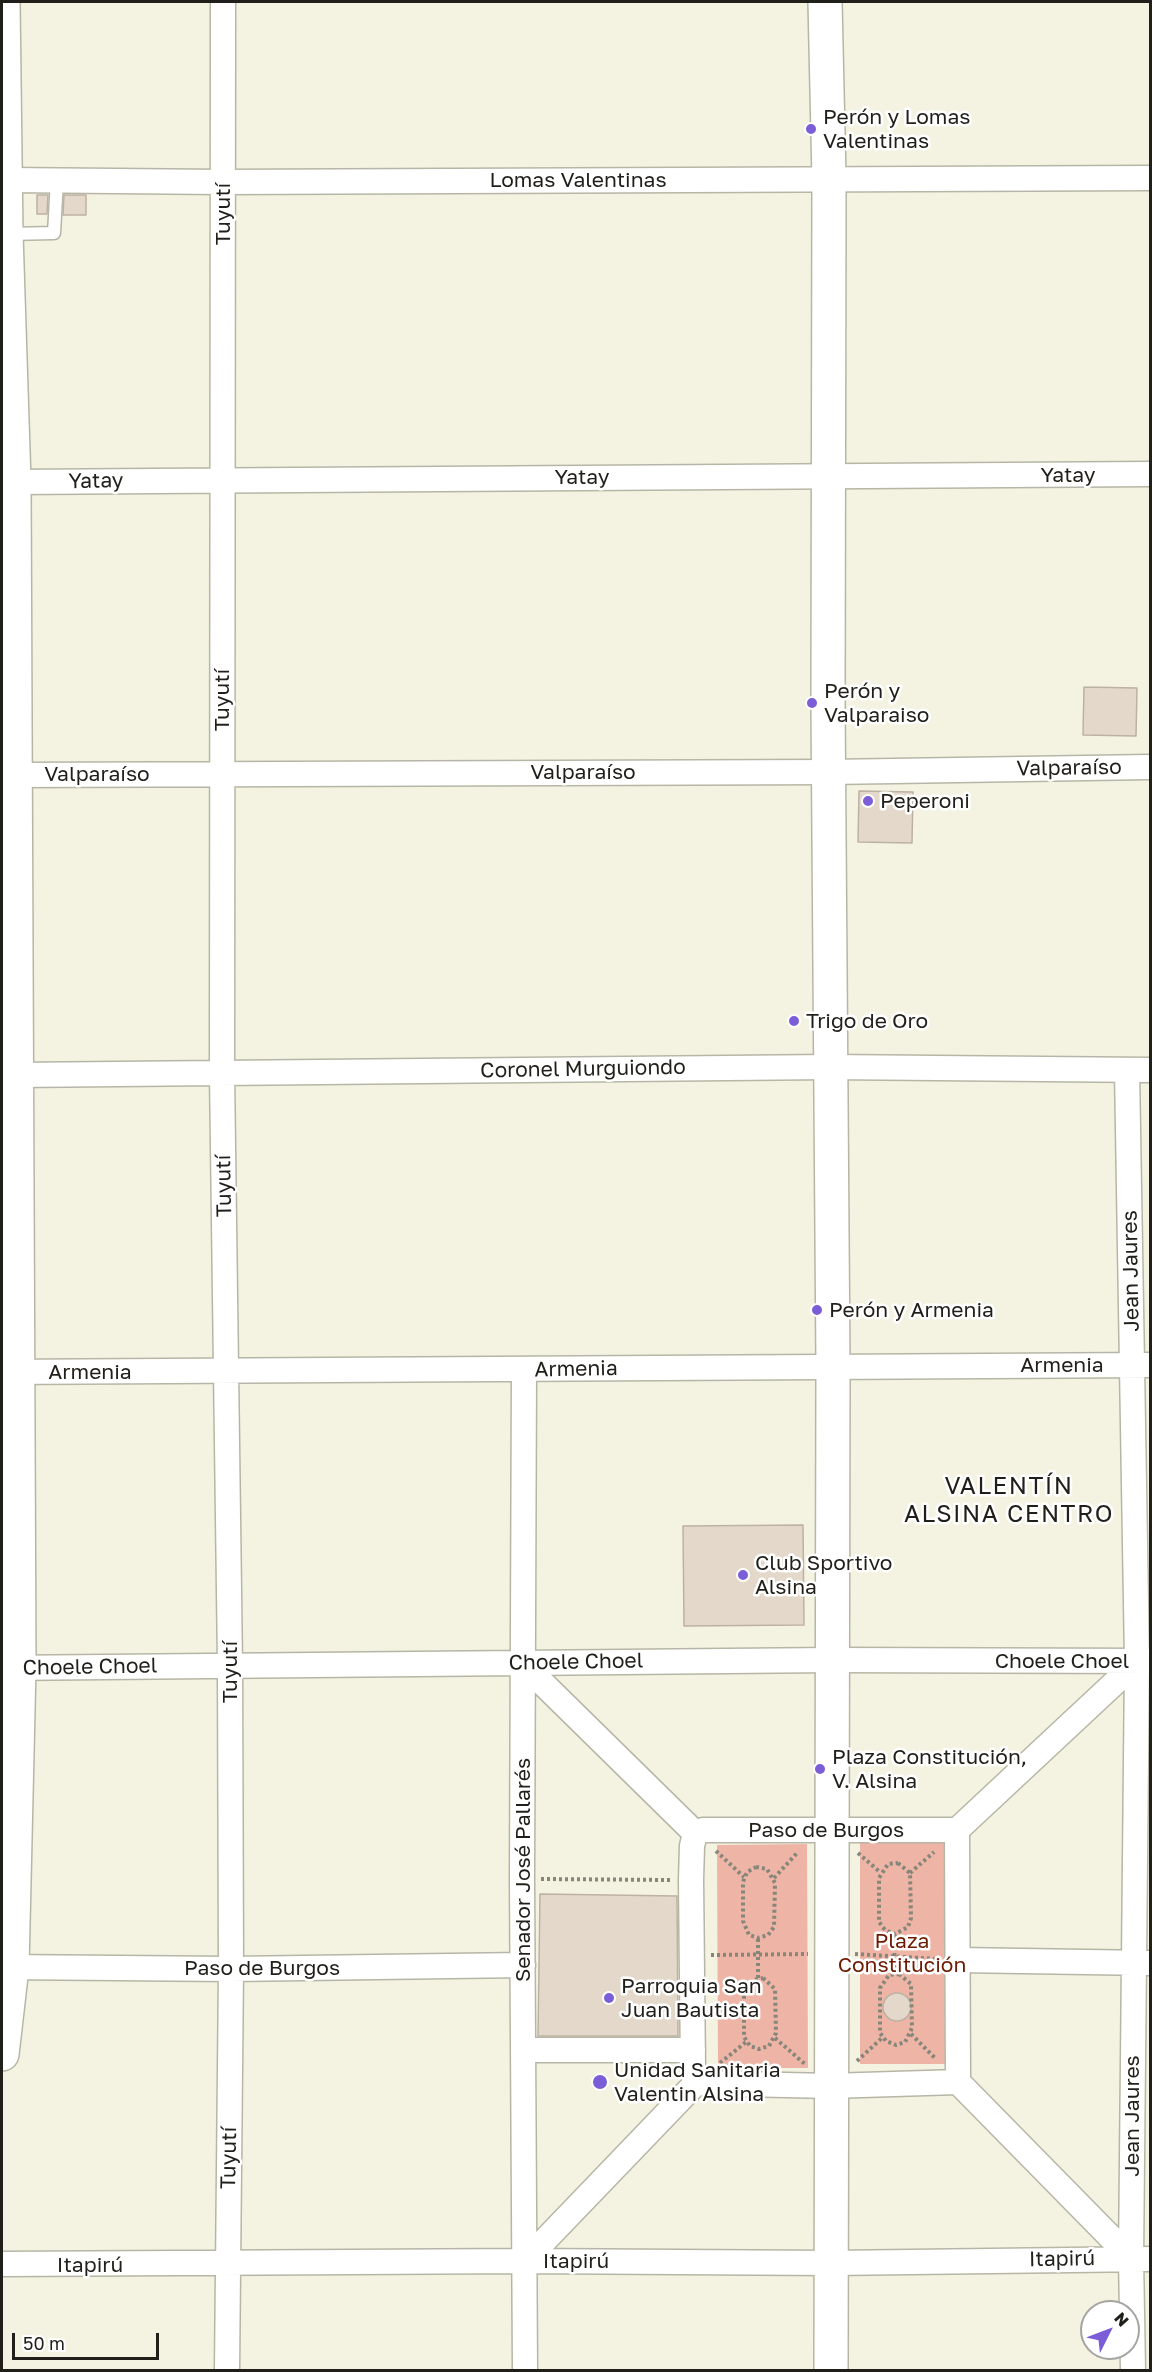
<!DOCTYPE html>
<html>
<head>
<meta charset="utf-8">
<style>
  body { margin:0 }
  #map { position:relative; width:1152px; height:2372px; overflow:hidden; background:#f4f3e2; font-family:"Golos Text",sans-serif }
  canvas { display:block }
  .frame { position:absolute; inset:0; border:3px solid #201f19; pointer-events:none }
  .north { position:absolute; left:1080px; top:2300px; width:60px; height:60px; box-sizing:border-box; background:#fff; border:2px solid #a6a5a3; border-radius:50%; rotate:48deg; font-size:16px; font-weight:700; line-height:24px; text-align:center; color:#201f19 }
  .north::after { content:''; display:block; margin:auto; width:21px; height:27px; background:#7b5dd7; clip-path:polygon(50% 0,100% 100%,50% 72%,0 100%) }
  .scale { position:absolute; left:12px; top:2333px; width:147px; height:27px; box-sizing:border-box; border:3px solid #201f19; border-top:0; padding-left:8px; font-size:18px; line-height:21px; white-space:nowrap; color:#201f19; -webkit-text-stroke:4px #fff; paint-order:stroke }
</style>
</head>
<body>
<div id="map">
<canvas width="1152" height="2372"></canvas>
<div class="frame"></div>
<div class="north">N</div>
<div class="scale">50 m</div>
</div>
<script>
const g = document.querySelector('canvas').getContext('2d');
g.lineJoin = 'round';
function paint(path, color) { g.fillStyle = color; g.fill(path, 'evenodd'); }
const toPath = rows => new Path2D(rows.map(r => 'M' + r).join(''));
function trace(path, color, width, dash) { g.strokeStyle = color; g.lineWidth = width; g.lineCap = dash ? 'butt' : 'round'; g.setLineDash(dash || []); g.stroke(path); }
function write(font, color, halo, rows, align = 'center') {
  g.font = font + ' "Golos Text",sans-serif'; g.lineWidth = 5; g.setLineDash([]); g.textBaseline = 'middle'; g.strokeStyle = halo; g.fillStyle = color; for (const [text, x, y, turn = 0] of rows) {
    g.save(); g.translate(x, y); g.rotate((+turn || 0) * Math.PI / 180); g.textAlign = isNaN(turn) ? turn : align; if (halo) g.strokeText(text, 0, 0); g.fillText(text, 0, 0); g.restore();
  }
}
paint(toPath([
  [860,1843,944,1843,945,2064,860,2064],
  [807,1844,808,2068,718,2068,717,1845]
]), '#eeb4a5');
const building = toPath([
  [37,195,48,195,47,214,37,214,37,195],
  [64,195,86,195,86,215,63,215,64,195],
  [1084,687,1137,688,1136,736,1083,735,1084,687],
  [859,791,913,792,912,843,858,842,859,791],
  [803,1525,804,1625,684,1626,683,1526,803,1525],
  [540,1894,677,1896,678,2036,538,2036,540,1894],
  '883 2007a14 14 0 1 1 28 0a14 14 0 1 1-28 0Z'
]);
paint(building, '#e4d8cb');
trace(building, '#bdb1a4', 1.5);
const lane = toPath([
  [7,234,54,233,57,180]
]);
const street = toPath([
  [223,2,222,1073,230,1665,231,1969,227,2370],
  [6,180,223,182,1150,178],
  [14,482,1150,474],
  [16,775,829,772,1150,767],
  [1127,1070,1137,1662,1131,2258,1133,2370],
  [16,1075,829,1067,1150,1070],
  [524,1370,522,1879,525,2370],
  [2,1372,1150,1365],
  [522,1663,695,1833],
  [2,1668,831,1660,1150,1661],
  [957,1830,958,2082],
  [957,1830,1137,1662],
  [695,1833,703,1830,957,1830],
  [695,1833,692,1846,691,1880,693,2069,696,2083],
  [958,1960,1150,1963],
  [2,1967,231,1969,523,1965],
  [524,2050,693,2050],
  [958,2082,1131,2258],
  [696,2083,830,2086,958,2082],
  [525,2261,696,2083],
  [2,2264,525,2261,831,2263,1150,2259]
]);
const secondary = toPath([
  [825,2,829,179,828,703,833,1365,831,2370],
  [2,2054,12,1967,19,1667,14,482,6,234,3,2]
]);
trace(lane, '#b7b6a6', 15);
trace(street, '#b7b6a6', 27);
trace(secondary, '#b7b6a6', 36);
trace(toPath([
  [716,1851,744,1877],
  [858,1853,880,1872],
  [898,1863,910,1873,911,1918,908,1927,895,1934,885,1930,879,1922,879,1878,888,1864,898,1863],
  [756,1867,767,1869,775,1883,774,1927,768,1935,758,1938,749,1935,743,1921,743,1882,747,1872,756,1867],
  [910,1873,934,1852],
  [774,1878,798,1852],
  [541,1879,671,1880],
  [855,1954,937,1959],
  [711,1955,808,1954],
  [894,1974,895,1934],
  [899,1974,911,1984,912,2028,905,2042,896,2045,886,2041,880,2033,880,1988,889,1975,899,1974],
  [758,1978,758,1938],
  [763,1978,775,1989,776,2033,769,2046,759,2049,750,2046,744,2037,744,1993,752,1980,763,1978],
  [911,2034,936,2059],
  [775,2038,806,2065],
  [857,2061,883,2037],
  [720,2063,746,2042]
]), '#87867b', 4, [3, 3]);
trace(lane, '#fff', 12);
trace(street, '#fff', 24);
trace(secondary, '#fff', 33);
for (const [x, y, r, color] of [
  [811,129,6,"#7b5dd7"],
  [812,703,6,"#7b5dd7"],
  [868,801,6,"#7b5dd7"],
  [794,1021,6,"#7b5dd7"],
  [817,1310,6,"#7b5dd7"],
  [743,1575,6,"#7b5dd7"],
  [820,1769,6,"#7b5dd7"],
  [609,1998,6,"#7b5dd7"],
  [600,2082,8,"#7b5dd7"]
]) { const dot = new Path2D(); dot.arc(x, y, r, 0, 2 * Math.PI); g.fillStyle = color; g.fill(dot); trace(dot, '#fff', 2); }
write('21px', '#201f19', '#fff', [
  ["Perón y Lomas",823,117],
  ["Valentinas",823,141],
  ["Perón y",824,691],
  ["Valparaiso",824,715],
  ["Peperoni",880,801],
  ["Trigo de Oro",806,1021],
  ["Perón y Armenia",829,1310],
  ["Club Sportivo",755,1563],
  ["Alsina",755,1587],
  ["Plaza Constitución,",832,1757],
  ["V. Alsina",832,1781],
  ["Parroquia San",621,1986],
  ["Juan Bautista",621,2010],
  ["Unidad Sanitaria",614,2070],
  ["Valentin Alsina",614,2094]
], 'left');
write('21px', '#201f19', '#fff', [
  ["Lomas Valentinas",578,180],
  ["Tuyutí",223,214,-90],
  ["Yatay",1068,475],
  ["Yatay",582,477],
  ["Yatay",96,481,-1],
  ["Tuyutí",222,700,-90],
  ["Valparaíso",1069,768,-1],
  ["Valparaíso",583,772],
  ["Valparaíso",97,774],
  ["Coronel Murguiondo",583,1069,-1],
  ["Tuyutí",224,1186,-91],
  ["Jean Jaures",1131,1271,-91],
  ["Armenia",1062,1365],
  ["Armenia",576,1369,-1],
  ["Armenia",90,1372],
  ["Choele Choel",1062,1661],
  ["Choele Choel",576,1662,-1],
  ["Choele Choel",90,1667,-1],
  ["Tuyutí",230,1672,-90],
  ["Paso de Burgos",826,1830],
  ["Senador José Pallarés",523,1870,-90],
  ["Paso de Burgos",262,1968],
  ["Jean Jaures",1132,2116,-90],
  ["Tuyutí",229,2158,-89],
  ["Itapirú",1062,2259,-1],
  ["Itapirú",576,2261],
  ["Itapirú",90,2265]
]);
write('21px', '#6f1a02', '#fff', [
  ["Plaza",902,1941],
  ["Constitución",902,1965]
]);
g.letterSpacing = '1.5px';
write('24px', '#201f19', '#fff', [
  ["VALENTÍN",1009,1486],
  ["ALSINA CENTRO",1009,1514]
]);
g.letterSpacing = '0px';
</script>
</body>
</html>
